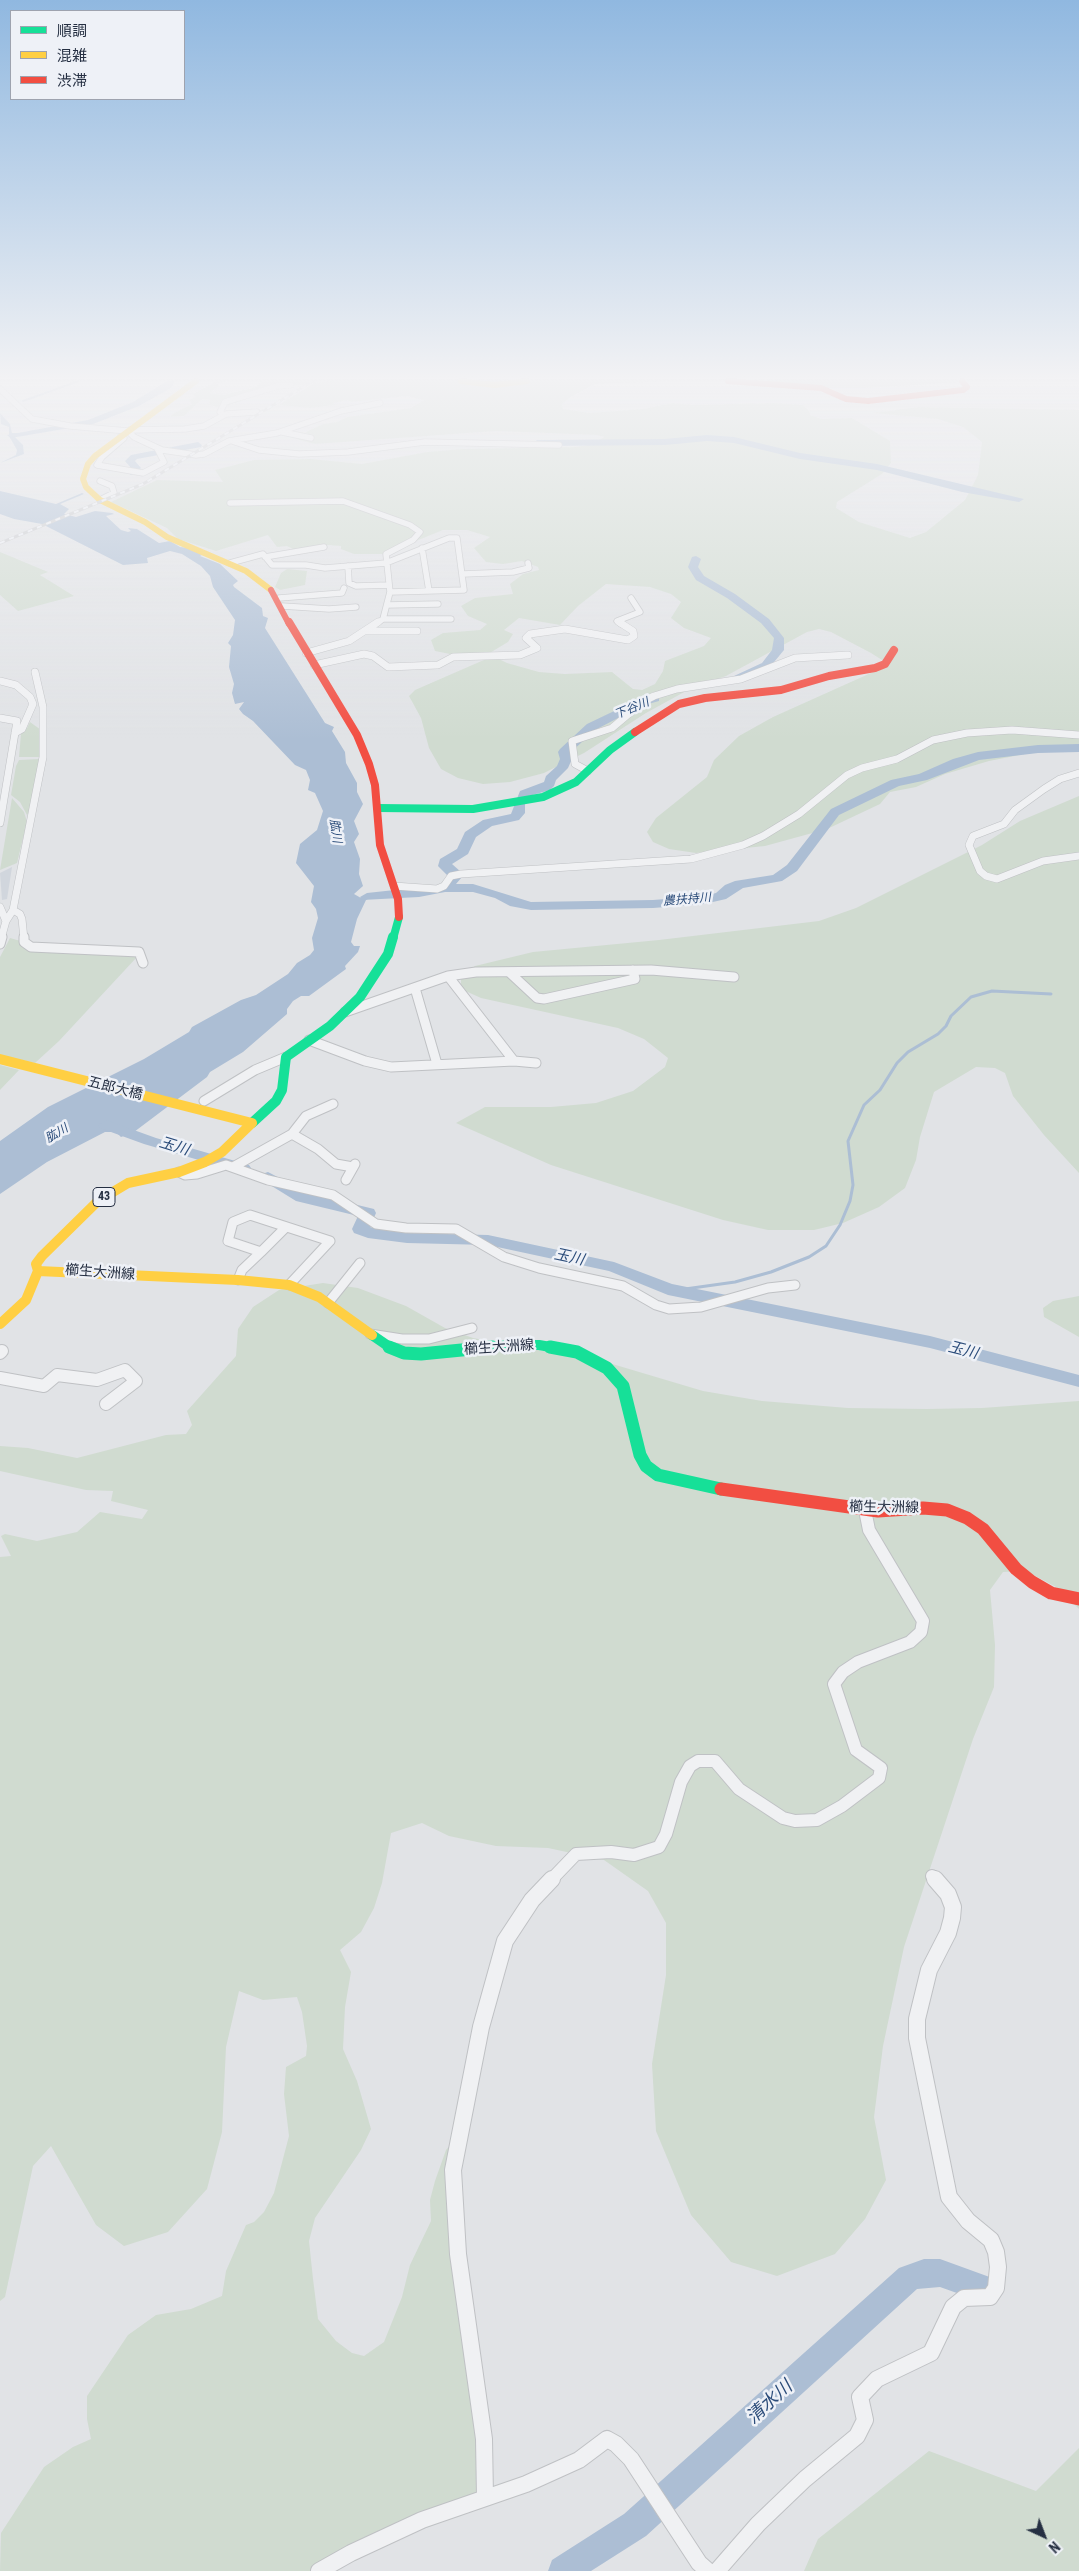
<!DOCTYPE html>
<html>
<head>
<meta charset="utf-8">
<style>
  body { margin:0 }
  #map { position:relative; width:1079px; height:2571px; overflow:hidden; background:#e1e3e6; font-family:"Roboto Condensed","Noto Sans JP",sans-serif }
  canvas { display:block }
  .legend { position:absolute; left:10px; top:10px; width:175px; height:90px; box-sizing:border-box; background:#eef1f7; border:1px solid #9ea3af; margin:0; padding:6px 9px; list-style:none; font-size:15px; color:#252f42 }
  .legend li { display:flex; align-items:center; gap:10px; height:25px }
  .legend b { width:25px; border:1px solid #9ea3af }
  .north { position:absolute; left:1019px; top:2511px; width:50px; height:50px; -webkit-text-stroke:4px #eef1f7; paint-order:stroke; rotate:137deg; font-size:14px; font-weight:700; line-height:20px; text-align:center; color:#252f42 }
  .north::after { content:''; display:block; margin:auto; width:18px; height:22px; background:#252f42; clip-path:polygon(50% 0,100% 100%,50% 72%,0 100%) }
</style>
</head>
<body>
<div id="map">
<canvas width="1079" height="2571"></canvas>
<ul class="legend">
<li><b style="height:6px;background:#16e098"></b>順調</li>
<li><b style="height:6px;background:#ffcf43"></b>混雑</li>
<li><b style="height:6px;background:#f24e42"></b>渋滞</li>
</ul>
<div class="north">N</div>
</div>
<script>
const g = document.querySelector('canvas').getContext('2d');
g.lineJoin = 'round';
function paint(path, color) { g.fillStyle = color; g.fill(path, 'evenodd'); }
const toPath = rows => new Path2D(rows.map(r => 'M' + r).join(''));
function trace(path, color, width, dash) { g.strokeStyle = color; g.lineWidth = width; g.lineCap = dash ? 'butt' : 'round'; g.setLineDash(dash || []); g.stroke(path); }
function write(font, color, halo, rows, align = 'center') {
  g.font = font + ' "Roboto Condensed","Noto Sans JP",sans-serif'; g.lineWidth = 5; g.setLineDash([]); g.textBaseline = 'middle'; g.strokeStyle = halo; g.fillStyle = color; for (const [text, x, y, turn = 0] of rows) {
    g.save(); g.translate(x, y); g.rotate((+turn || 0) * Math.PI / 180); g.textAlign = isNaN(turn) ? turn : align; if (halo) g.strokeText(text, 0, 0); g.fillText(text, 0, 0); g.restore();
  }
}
paint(toPath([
  [12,867,7,899,2,900,0,873]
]), '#d1d6dd');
paint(toPath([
  [217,381,227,381,217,383,219,386,210,393,223,395,256,387,261,382,260,381,310,381,305,385,280,386,222,408,209,405,210,400,202,399,184,416,170,417,174,413,192,404,189,400,195,397,193,394],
  [332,381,668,381,595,384,569,398,562,404,563,409,590,413,643,409,672,403,694,405,773,403,803,405,809,411,810,415,821,419,852,418,890,441,891,463,882,474,837,502,836,508,859,522,910,538,926,532,965,500,978,475,982,442,963,427,938,419,873,413,919,407,1079,410,1079,750,1035,752,989,761,945,774,916,787,890,792,880,804,827,829,765,846,696,853,669,849,653,842,647,832,656,818,707,777,714,760,739,736,773,717,882,668,882,660,871,653,831,632,819,629,807,632,726,676,688,690,646,713,584,753,544,773,510,782,483,784,458,778,441,769,429,748,421,718,409,696,415,690,493,656,507,663,539,672,565,674,612,672,633,689,642,690,655,684,663,671,665,661,704,646,711,638,684,628,671,618,681,602,671,594,650,587,606,584,578,606,560,625,519,618,504,630,513,634,508,642,488,654,455,655,435,651,431,640,443,633,480,630,487,624,468,616,461,606,475,598,513,594,510,584,523,574,539,570,538,567,522,561,503,564,486,562,474,548,490,537,467,530,443,530,384,554,354,554,341,549,341,546,328,545,297,551,287,546,277,547,268,535,216,551,178,539,167,528,111,502,157,480,223,482,215,470,254,460,311,459,362,464,427,452,463,449,576,447,592,444,604,437,597,435,496,431,315,444,299,440,297,438,310,435,306,433,308,431,323,424,337,422,347,417,411,408,424,400,407,396,351,402,348,400,333,403,335,405,310,408,279,405,314,383],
  [753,381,977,381,865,388,822,388],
  [0,552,48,572,40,575,74,596,18,611,0,595],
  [287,569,307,571,305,585,280,590,275,587,281,573],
  [30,722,41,730,40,757,19,757,21,734,27,728],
  [40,759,30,810,27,815,20,802,11,795,16,766,19,760],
  [1079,796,1079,1173,1044,1135,1013,1096,1005,1073,995,1068,976,1067,934,1092,920,1137,916,1160,905,1188,879,1207,843,1223,814,1230,768,1230,723,1220,551,1165,456,1123,485,1107,551,1107,596,1103,633,1091,665,1067,668,1058,644,1039,618,1028,481,998,461,989,461,976,475,966,533,952,659,940,819,921,856,908,982,845,1020,821],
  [12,798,24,812,27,822,17,863,0,870],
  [10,938,24,942,137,957,59,1041,35,1063,0,1055,0,957],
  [0,1065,19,1070,0,1090],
  [323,1283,358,1288,406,1306,445,1328,473,1338,609,1363,703,1391,762,1401,848,1408,927,1409,982,1408,1079,1401,1079,1609,1058,1588,1026,1571,1003,1572,990,1590,995,1645,994,1687,973,1739,904,1947,883,2046,874,2117,886,2180,865,2219,835,2254,777,2276,731,2262,691,2215,656,2131,652,2064,666,1975,666,1923,648,1891,604,1860,548,1848,496,1846,449,1836,422,1823,391,1833,382,1883,374,1908,361,1932,340,1950,351,1972,345,2007,343,2049,357,2081,371,2129,361,2150,315,2218,309,2241,313,2279,318,2319,336,2341,352,2353,364,2356,384,2342,402,2297,410,2265,431,2221,430,2200,435,2181,446,2150,451,2144,461,2294,477,2450,478,2496,346,2550,310,2571,0,2571,1,2533,44,2467,73,2447,91,2439,87,2419,87,2396,128,2335,156,2315,191,2309,222,2296,226,2271,246,2225,254,2222,264,2212,274,2193,289,2136,284,2094,286,2067,306,2056,307,2046,302,2012,297,1997,263,2000,239,1991,226,2047,222,2132,207,2189,168,2232,124,2246,96,2225,51,2146,33,2166,5,2297,0,2301,0,1557,11,1556,1,1536,5,1534,37,1541,77,1532,100,1512,142,1519,148,1510,111,1501,113,1491,86,1490,0,1471,0,1446,28,1448,77,1458,166,1435,186,1434,192,1425,187,1411,236,1356,238,1329,253,1307,279,1290],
  [1079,1296,1079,1337,1044,1317,1043,1308,1053,1301],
  [1079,2448,1079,2571,804,2571,818,2539,929,2451,1036,2491]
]), '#d0dbd0');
paint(toPath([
  [0,413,10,424,12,433,25,433,14,436,23,445,24,454,0,463,16,455,17,450,9,436,9,427,1,424],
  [0,491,56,504,82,493,84,494,60,504,69,509,64,514,76,517,95,511,112,513,114,514,106,516,121,530,128,532,131,531,128,528,137,529,159,543,170,541,180,547,189,548,202,555,200,556,220,564,238,581,233,585,234,587,262,608,263,616,268,618,265,628,325,723,334,727,332,731,345,752,346,763,357,783,357,792,363,804,354,821,359,834,354,842,360,859,359,874,363,886,354,894,361,898,372,894,389,895,373,896,366,900,357,919,351,942,354,946,360,946,358,952,345,966,346,969,309,996,301,996,293,1001,287,1009,287,1014,243,1052,210,1072,207,1077,134,1132,121,1137,116,1132,105,1132,47,1162,0,1194,0,1141,48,1107,144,1059,189,1032,192,1027,241,1000,256,995,288,974,297,963,310,955,314,950,312,938,318,918,316,909,311,902,314,886,296,863,300,844,317,830,323,811,315,793,308,790,310,780,306,770,295,765,253,721,243,714,239,709,244,702,235,704,232,693,234,684,229,667,231,646,228,643,233,635,235,620,213,587,210,576,201,566,182,554,170,551,147,558,148,563,123,565,42,524,14,519,0,514]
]), '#acbed4');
trace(toPath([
  [23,401,79,381]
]), '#acbed4', 2);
trace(toPath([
  [678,1290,735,1282,771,1272,809,1257,826,1246,840,1225,850,1201,853,1185,848,1141,864,1105,880,1090,897,1063,908,1052,938,1034,946,1026,951,1016,971,997,992,991,1051,994]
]), '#acbed4', 3);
paint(toPath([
  [167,381,175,381,171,388,139,406,93,424,11,438,7,435,88,420,133,402,167,381],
  [707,435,734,437,800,453,877,464,1024,499,1019,502,962,492,877,470,800,459,734,443,707,441,665,445,537,446,533,443,537,440,665,439,707,435],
  [198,442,202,445,201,447,137,459,135,461,141,468,139,470,131,475,126,472,131,468,125,461,131,455,198,442],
  [696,556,701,559,698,567,704,576,735,594,769,619,784,638,784,650,770,667,740,679,734,676,762,663,772,650,774,638,761,623,727,598,696,580,688,567,692,557,696,556],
  [655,696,659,697,659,701,641,706,595,730,570,753,572,759,568,768,556,780,554,786,550,790,529,796,525,804,525,813,519,820,492,826,476,837,468,854,452,864,461,872,462,877,456,884,473,884,531,902,653,900,704,896,716,893,725,885,735,881,773,875,787,865,831,809,891,780,919,774,953,759,978,752,1038,745,1079,744,1079,752,1038,753,979,760,927,780,899,786,839,815,797,871,782,881,743,888,726,899,704,904,653,908,531,910,510,906,495,898,473,892,445,892,419,897,362,900,360,897,367,893,441,885,448,876,438,866,440,859,457,849,465,832,483,820,511,814,520,791,544,782,546,776,557,766,560,759,558,752,560,749,587,724,633,702,655,696],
  [106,1120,156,1138,249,1165,251,1168,243,1173,144,1144,100,1128,98,1125,106,1120],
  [268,1172,308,1193,374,1209,376,1213,370,1227,377,1229,407,1233,488,1235,614,1262,672,1284,930,1336,1079,1375,1079,1387,930,1348,668,1295,609,1271,488,1245,407,1243,368,1238,354,1233,352,1229,358,1216,296,1201,262,1180,260,1177,262,1174,268,1172],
  [924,2259,940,2259,995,2279,999,2289,995,2299,985,2303,940,2287,917,2289,646,2536,591,2571,548,2571,552,2560,624,2514,899,2268,924,2259]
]), '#acbed4');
const streetFar4 = toPath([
  [0,389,32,419,70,426,128,431,134,437,162,450,196,455,204,454,229,441,277,433,341,411,380,403],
  [224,415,220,412,225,402,278,386,291,385],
  [130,430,185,429,204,426,226,414,257,412],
  [282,432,311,438],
  [120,437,124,438,102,457,97,465,143,473,164,462,157,448],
  [232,441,259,450,299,454,348,452,425,442,559,445],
  [100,481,112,486,114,493,100,500],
  [230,503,343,501,410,525,420,532,413,540,386,554,390,592,383,619,376,624],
  [422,548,429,591],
  [265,557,324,547],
  [230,563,263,554,272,565,306,565,325,568,386,563,449,538,457,538,464,590,390,592],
  [348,566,349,583,356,586,389,585],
  [463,574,513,572,529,568,528,563],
  [279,598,342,593,344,588],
  [387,605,438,604],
  [282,606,329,609,356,607],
  [383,619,451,619],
  [621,624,617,621,640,612,631,598]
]);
const streetFar3 = toPath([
  [367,631,417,631],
  [306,653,349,641,378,622],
  [314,665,364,654,373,656,388,667,438,665,453,657,520,655,537,648,526,638,530,634,565,629,628,640,634,636,633,631,619,622],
  [0,681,16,685,30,697,33,704,22,729,15,733],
  [0,718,17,721,0,823],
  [588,771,575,764,572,741,612,728,644,701,654,696,677,689,741,679,795,658,848,655],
  [1079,773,1060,779,1044,789,1015,810,1004,824,973,836,969,845,980,871,986,876,997,879,1043,861,1079,856],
  [394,886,437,889,444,886,451,876,461,874,691,859,743,845,763,836,799,814,847,775,862,768,897,759,933,740,967,733,1012,730,1079,735],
  [0,907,6,921],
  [13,910,20,914,22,919,24,939],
  [1,939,6,921,13,910,43,757,43,707,35,672]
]);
const streetFar2 = toPath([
  [24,937,24,942,31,947,139,952,143,963],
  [0,944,2,937],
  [509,972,537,998,544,999,635,979,633,970],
  [448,976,514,1061],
  [415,988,437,1064],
  [345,1012,448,976,476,972,651,970,734,977],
  [309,1040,365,1061,391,1067,514,1061,536,1063],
  [204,1101,255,1070,286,1057],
  [292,1134,306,1116,333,1104],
  [233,1167,292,1134,318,1149,336,1164,353,1167],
  [179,1172,185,1175,197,1174,226,1165,268,1180,333,1195,376,1224,406,1228,456,1229,504,1257,539,1268,623,1286,656,1305,669,1309,701,1307,768,1288,795,1285],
  [346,1180,355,1164],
  [261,1252,286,1227],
  [238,1280,242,1270,261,1252,228,1241,233,1222,250,1215,330,1241,289,1285],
  [328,1303,360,1263],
  [370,1334,402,1339,429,1339,472,1328]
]);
const streetFar1 = toPath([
  [0,1353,2,1351],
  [0,1378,44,1386,57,1375,97,1380,125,1370,136,1381,106,1404],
  [932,1876,936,1880],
  [551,1880,576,1854,611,1852,634,1855,659,1847,666,1834,681,1782,690,1766,698,1761,715,1761,739,1789,783,1818,795,1821,817,1820,842,1806,879,1778,881,1768,856,1750,834,1684,843,1672,858,1662,910,1642,921,1632,923,1621,869,1530,865,1510]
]);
const street = toPath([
  [485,2497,484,2439,458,2254,453,2170,481,2027,505,1941,532,1900,552,1879],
  [319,2571,351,2553,422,2520,526,2484,579,2460,607,2439,616,2444,631,2459,699,2563,708,2571],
  [717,2571,758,2524,805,2479,857,2436,865,2420,860,2397,877,2379,931,2353,953,2307,964,2298,990,2297,996,2288,998,2267,996,2252,991,2240,968,2221,949,2197,917,2038,917,2019,929,1970,948,1933,952,1918,953,1907,948,1894,935,1879]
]);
trace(streetFar4, '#bfc1c4', 7);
trace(streetFar3, '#bfc1c4', 8);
trace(streetFar2, '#bfc1c4', 11);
trace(streetFar1, '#bfc1c4', 14);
trace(street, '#bfc1c4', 18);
trace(streetFar4, '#f0f1f3', 5.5);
trace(streetFar3, '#f0f1f3', 7);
trace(streetFar2, '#f0f1f3', 9);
trace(streetFar1, '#f0f1f3', 12);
trace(street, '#f0f1f3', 16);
trace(toPath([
  [378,808,473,809,543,797,576,782,610,750,635,732],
  [393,939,399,917]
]), '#16e098', 8);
trace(toPath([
  [252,1123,276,1101,282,1090,286,1057,330,1026,360,997,388,954,393,937],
  [372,1335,391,1348],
  [479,1348,511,1345,539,1345,556,1348]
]), '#16e098', 10);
trace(toPath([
  [389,1347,404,1353,421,1354,492,1347],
  [550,1347,577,1352,607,1368,623,1386,640,1455,646,1466,658,1475,721,1489]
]), '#16e098', 13);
trace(toPath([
  [196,381,95,456,88,464,83,479,86,487,100,500,145,522,167,537,246,571,271,590],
  [461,381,494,385,527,381]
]), '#ffcf43', 6);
trace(toPath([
  [0,1059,252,1123],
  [38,1271,238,1280,289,1285,319,1297,372,1335],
  [0,1324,26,1300,38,1271,36,1264,42,1256,98,1201,128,1183,179,1172,205,1162,222,1152,252,1123]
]), '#ffcf43', 10);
trace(toPath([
  [728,381,821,388,846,399,868,401,963,390,967,387,962,381],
  [271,590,289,624]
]), '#f24e42', 6);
trace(toPath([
  [289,622,357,735,369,764,375,785,380,845,398,899,399,917],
  [635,732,679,704,705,698,781,690,829,676,875,668,885,664,894,650]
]), '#f24e42', 8);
trace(toPath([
  [721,1489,878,1511,923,1508,947,1510,967,1518,983,1529,1016,1569,1032,1582,1051,1593,1079,1599]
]), '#f24e42', 13);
const rail = toPath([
  [0,543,143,484,313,381]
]);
trace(rail, '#c9cbce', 3);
trace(rail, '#eef1f7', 2, [5]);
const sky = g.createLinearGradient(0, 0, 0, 740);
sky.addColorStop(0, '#90b8e0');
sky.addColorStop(0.51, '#f2f2f4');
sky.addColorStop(1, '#f2f2f400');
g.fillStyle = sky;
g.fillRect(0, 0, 1079, 740);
write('italic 12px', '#2b4c7a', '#eef1f7', [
  ["下谷川",632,709,-23],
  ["肱川",335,831,82],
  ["農扶持川",687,900,-5],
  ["肱川",57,1134,-31]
]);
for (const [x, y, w] of [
  [104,1197,22]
]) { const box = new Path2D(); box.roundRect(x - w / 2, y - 9.5, w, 19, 4); g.fillStyle = '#eef1f7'; g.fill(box); trace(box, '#252f42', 1); }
write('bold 12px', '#252f42', null, [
  ["43",104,1197]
]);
write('14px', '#252f42', '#eef1f7', [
  ["五郎大橋",115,1089,14],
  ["櫛生大洲線",100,1273,4],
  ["櫛生大洲線",499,1348,-4],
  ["櫛生大洲線",884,1508,1]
]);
write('italic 15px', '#2b4c7a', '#eef1f7', [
  ["玉川",174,1147,17],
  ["玉川",569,1258,12],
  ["玉川",963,1351,14]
]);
write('italic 18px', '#2b4c7a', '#eef1f7', [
  ["清水川",770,2403,-42]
]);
</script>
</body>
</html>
